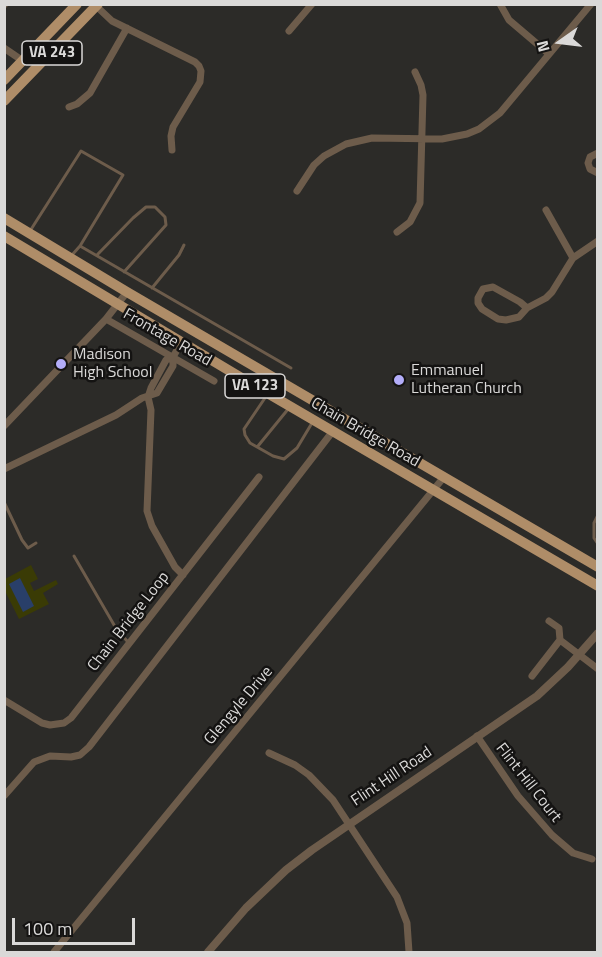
<!DOCTYPE html>
<html>
<head>
<meta charset="utf-8">
<style>
  body { margin:0 }
  #map { position:relative; width:602px; height:957px; overflow:hidden; background:#2c2b28; font-family:"Titillium Web",sans-serif }
  canvas { display:block }
  .frame { position:absolute; inset:0; border:6px solid #dad9d8; pointer-events:none }
  .north { position:absolute; left:530px; top:12px; width:60px; height:60px; -webkit-text-stroke:4px #141312; paint-order:stroke; rotate:256deg; font-size:16px; font-weight:700; line-height:24px; text-align:center; color:#dad9d8 }
  .north::after { content:''; display:block; margin:auto; width:21px; height:27px; background:#dad9d8; clip-path:polygon(50% 0,100% 100%,50% 72%,0 100%) }
  .scale { position:absolute; left:12px; top:918px; width:123px; height:27px; box-sizing:border-box; border:3px solid #dad9d8; border-top:0; padding-left:8px; font-size:18px; line-height:21px; white-space:nowrap; color:#dad9d8; -webkit-text-stroke:4px #141312; paint-order:stroke }
</style>
</head>
<body>
<div id="map">
<canvas width="602" height="957"></canvas>
<div class="frame"></div>
<div class="north">N</div>
<div class="scale">100 m</div>
</div>
<script>
const g = document.querySelector('canvas').getContext('2d');
g.lineJoin = 'round';
function paint(path, color) { g.fillStyle = color; g.fill(path, 'evenodd'); }
const toPath = rows => new Path2D(rows.map(r => 'M' + r).join(''));
function trace(path, color, width, dash) { g.strokeStyle = color; g.lineWidth = width; g.lineCap = dash ? 'butt' : 'round'; g.setLineDash(dash || []); g.stroke(path); }
function write(font, color, halo, rows, align = 'center') {
  g.font = font + ' "Titillium Web",sans-serif'; g.lineWidth = 5; g.setLineDash([]); g.textBaseline = 'middle'; g.strokeStyle = halo; g.fillStyle = color; for (const [text, x, y, turn = 0] of rows) {
    g.save(); g.translate(x, y); g.rotate((+turn || 0) * Math.PI / 180); g.textAlign = isNaN(turn) ? turn : align; if (halo) g.strokeText(text, 0, 0); g.fillText(text, 0, 0); g.restore();
  }
}
paint(toPath([
  [31,565,38,579,30,583,34,591,56,580,58,584,43,593,49,604,19,619,5,591,5,579]
]), '#3a3b05');
paint(toPath([
  [20,578,34,606,23,612,9,584]
]), '#293f69');
trace(toPath([
  [30,231,81,151,123,175,80,246],
  [72,255,80,246,291,368],
  [97,255,133,218,146,207,155,207,165,217,166,225,124,272],
  [152,288,179,255,184,245],
  [267,395,244,429,245,435,250,443,273,456,284,459,297,448,312,423],
  [258,446,289,408],
  [4,502,22,540,28,548,36,543],
  [598,515,594,523,594,538,598,544],
  [74,556,117,630,128,642]
]), '#6d5c4b', 3);
trace(toPath([
  [94,4,112,21,195,62,199,66,201,71,200,82,173,127,171,136,172,150],
  [500,4,509,20,549,54],
  [4,5,5,4],
  [289,31,312,4],
  [4,48,23,61],
  [69,107,77,104,90,93,127,28],
  [598,153,590,157,588,163,590,169,598,173],
  [297,191,314,165,324,156,346,144,372,138,442,139,467,134,479,129,500,113,591,4],
  [546,210,573,258],
  [397,232,410,222,420,203,423,95,421,85,415,72],
  [527,308,520,302,493,287,483,289,478,298,478,303,482,309,498,319,506,320,519,317,527,308,546,298,552,292,573,258,598,241],
  [106,319,214,381],
  [181,343,173,357,166,360,151,388,148,397,151,410,147,511,152,526,175,567,183,575],
  [4,426,106,319,127,292],
  [4,469,116,415,142,398,157,393,173,366,173,357],
  [549,621,559,628,560,640,598,669],
  [532,676,560,640],
  [4,700,42,723,50,725,64,723,71,718,259,477],
  [477,736,518,796,552,835,573,853,592,859],
  [269,753,295,765,309,775,333,800,397,897,407,923,409,952],
  [4,796,34,762,50,756,71,757,80,755,89,747,333,431],
  [54,952,444,477]
]), '#6d5c4b', 7);
trace(toPath([
  [208,952,246,908,286,870,312,850,537,696,568,667,598,633]
]), '#6d5c4b', 8);
trace(toPath([
  [4,80,77,4],
  [4,101,98,4],
  [4,218,127,292,598,567],
  [4,236,245,380,598,586]
]), '#af8d68', 10);
for (const [x, y, r, color] of [
  [61,364,6,"#b3adf9"],
  [399,380,6,"#b3adf9"]
]) { const dot = new Path2D(); dot.arc(x, y, r, 0, 2 * Math.PI); g.fillStyle = color; g.fill(dot); trace(dot, '#141312', 2); }
for (const [x, y, w] of [
  [52,53,60],
  [255,386,60]
]) { const box = new Path2D(); box.roundRect(x - w / 2, y - 12, w, 24, 4.5); g.fillStyle = '#141312'; g.fill(box); trace(box, '#dad9d8', 1.5); }
write('bold 15px', '#dad9d8', null, [
  ["VA 243",52,53],
  ["VA 123",255,386]
]);
write('16px', '#dad9d8', '#141312', [
  ["Frontage Road",167,338,30],
  ["Chain Bridge Road",365,433,30],
  ["Chain Bridge Loop",129,622,-52],
  ["Glengyle Drive",239,706,-50],
  ["Flint Hill Road",392,777,-34],
  ["Flint Hill Court",528,783,52]
]);
write('16px', '#dad9d8', '#141312', [
  ["Madison",73,355],
  ["High School",73,373],
  ["Emmanuel",411,371],
  ["Lutheran Church",411,389]
], 'left');
</script>
</body>
</html>
